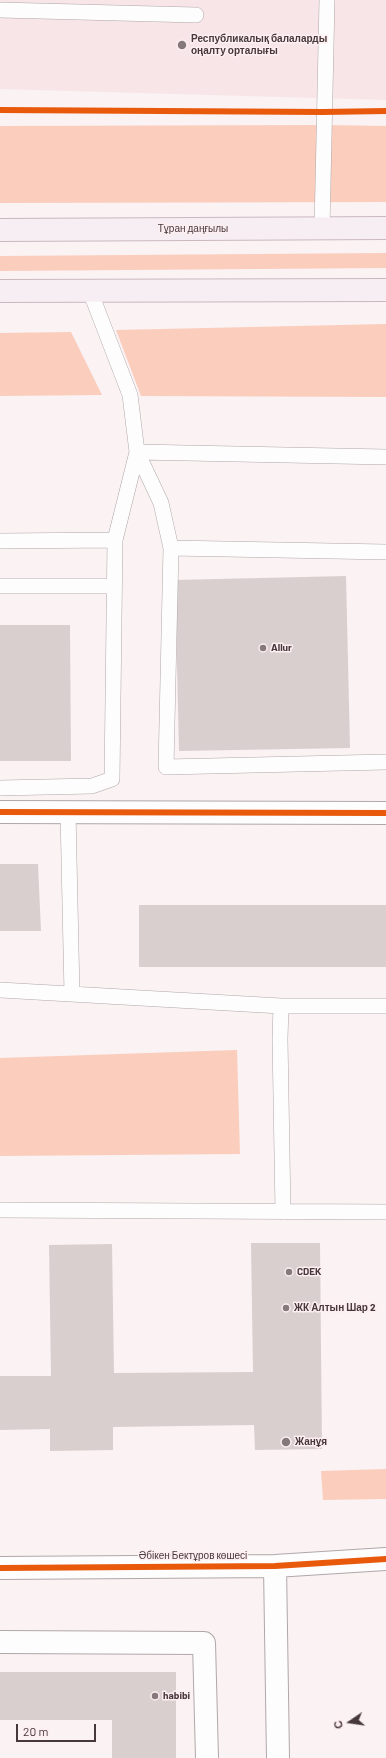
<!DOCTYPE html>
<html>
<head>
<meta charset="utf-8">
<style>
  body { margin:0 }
  #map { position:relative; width:386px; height:1758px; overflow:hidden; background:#faf2f3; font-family:Barlow,sans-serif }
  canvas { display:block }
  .north { position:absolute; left:330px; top:1702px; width:40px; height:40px; -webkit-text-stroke:3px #fdeef1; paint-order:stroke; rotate:257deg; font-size:11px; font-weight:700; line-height:16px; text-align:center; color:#46383b }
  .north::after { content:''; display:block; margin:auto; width:14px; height:18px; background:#46383b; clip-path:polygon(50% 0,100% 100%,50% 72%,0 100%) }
  .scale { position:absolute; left:16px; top:1724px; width:80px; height:18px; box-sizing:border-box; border:2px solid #46383b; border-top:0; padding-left:5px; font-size:12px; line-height:14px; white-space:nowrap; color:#46383b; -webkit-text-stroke:3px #fdeef1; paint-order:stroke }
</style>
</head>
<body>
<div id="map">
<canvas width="386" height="1758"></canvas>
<div class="north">С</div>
<div class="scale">20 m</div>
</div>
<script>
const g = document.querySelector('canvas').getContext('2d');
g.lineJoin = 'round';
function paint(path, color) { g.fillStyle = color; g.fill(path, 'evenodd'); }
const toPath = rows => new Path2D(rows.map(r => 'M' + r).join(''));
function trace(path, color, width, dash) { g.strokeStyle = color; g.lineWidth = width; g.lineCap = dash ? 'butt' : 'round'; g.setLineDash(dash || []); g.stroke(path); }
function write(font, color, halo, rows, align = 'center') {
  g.font = font + ' Barlow,sans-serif'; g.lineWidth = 3; g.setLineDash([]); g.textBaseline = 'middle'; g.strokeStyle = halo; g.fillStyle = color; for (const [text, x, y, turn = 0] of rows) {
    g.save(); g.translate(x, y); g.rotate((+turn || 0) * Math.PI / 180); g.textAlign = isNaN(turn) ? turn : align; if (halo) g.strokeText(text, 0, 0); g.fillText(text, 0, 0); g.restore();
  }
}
paint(toPath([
  [0,0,386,0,386,100,0,89]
]), '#f7e5e8');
paint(toPath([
  [323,125,386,126,386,202,0,203,0,126],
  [386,253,386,268,0,271,0,256],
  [386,324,386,397,141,396,116,330],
  [71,332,102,395,0,396,0,333],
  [237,1050,240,1154,0,1156,0,1058],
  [386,1469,386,1499,323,1500,321,1471]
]), '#fbcdbd');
paint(toPath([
  [346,576,350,748,179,751,175,580],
  [0,625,70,625,71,761,0,761],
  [0,864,38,864,41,931,0,931],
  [139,905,386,905,386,967,139,967],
  [251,1243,320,1243,322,1449,255,1450,254,1425,113,1427,113,1450,50,1451,50,1429,0,1430,0,1376,51,1376,49,1245,112,1244,114,1373,253,1372],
  [0,1672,176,1672,176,1758,112,1758,112,1720,0,1720]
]), '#dacfcf');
const lane = toPath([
  [0,10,196,15],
  [322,229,327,0],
  [90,291,130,395,137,452,161,503,171,548,166,767,386,762],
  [137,452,386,457],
  [0,541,115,540],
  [171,548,386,552],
  [0,586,114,586],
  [0,788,92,786,112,779,115,540,137,452],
  [68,813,72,994],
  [0,990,281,1006],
  [0,1210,386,1212],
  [283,1212,280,1039,281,1006,386,1006]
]);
const street = toPath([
  [0,812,386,813],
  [275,1566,278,1758],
  [0,1568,275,1566,386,1559],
  [0,1642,204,1643,207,1758]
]);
const primary = toPath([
  [0,230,386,228],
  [0,291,386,290]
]);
trace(lane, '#b0a7a9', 16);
trace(street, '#b0a7a9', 24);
trace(primary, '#cab8c0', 24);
trace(lane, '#fefdfd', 15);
trace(street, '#fefdfd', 22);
trace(primary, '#f6eef2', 22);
trace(toPath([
  [0,110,323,112,386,111],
  [0,812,386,813],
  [0,1568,275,1566,386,1559]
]), '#e8590c', 6);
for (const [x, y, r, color] of [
  [182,45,5,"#85797b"],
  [263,648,4,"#85797b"],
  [289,1272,4,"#85797b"],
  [286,1308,4,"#85797b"],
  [286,1442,5,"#85797b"],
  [155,1696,4,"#85797b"]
]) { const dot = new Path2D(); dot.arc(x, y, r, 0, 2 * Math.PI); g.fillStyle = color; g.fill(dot); trace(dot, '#fdeef1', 1.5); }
write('bold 10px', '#46383b', '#fdeef1', [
  ["Республикалық балаларды",191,39],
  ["оңалту орталығы",191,51],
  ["Allur",271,648],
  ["CDEK",297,1272],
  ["ЖК Алтын Шар 2",294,1308],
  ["Жанұя",295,1442],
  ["habibi",163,1696]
], 'left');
write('10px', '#46383b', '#fdeef1', [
  ["Тұран даңғылы",193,229],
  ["Әбікен Бектұров көшесі",193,1556]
]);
</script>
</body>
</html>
